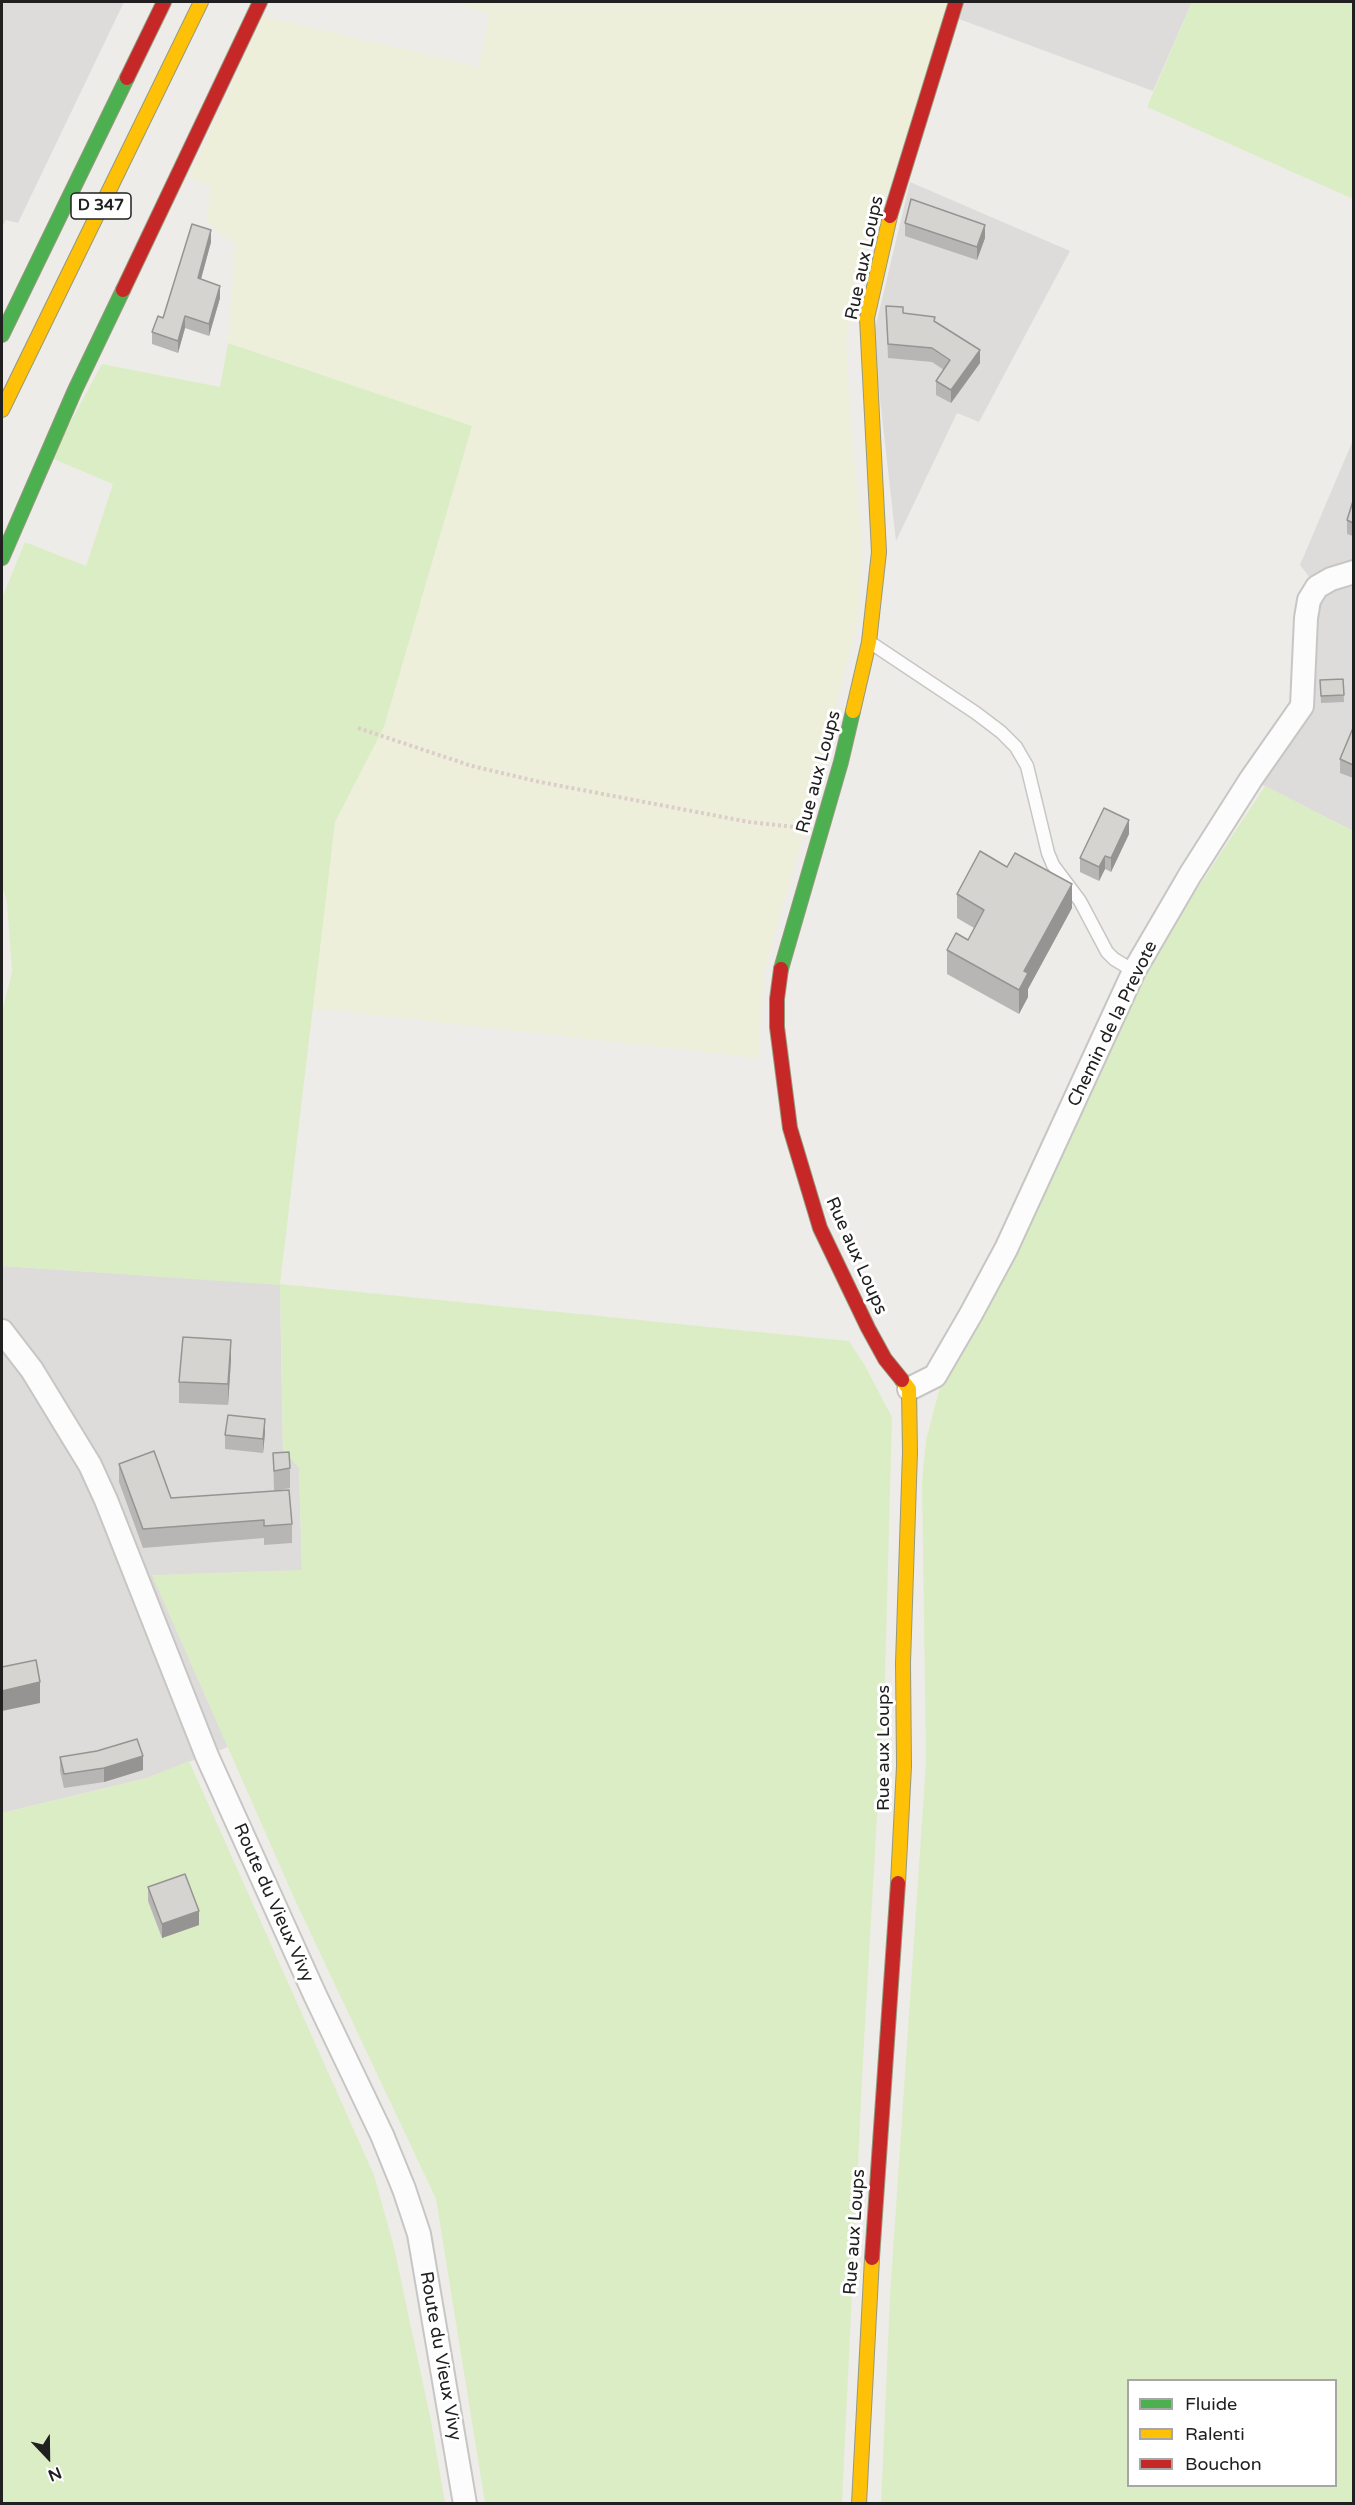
<!DOCTYPE html>
<html>
<head>
<meta charset="utf-8">
<style>
  body { margin:0 }
  #map { position:relative; width:1355px; height:2505px; overflow:hidden; background:#eeece9; font-family:"Varela Round",sans-serif }
  canvas { display:block }
  .frame { position:absolute; inset:0; border:3px solid #202020; pointer-events:none }
  .legend { position:absolute; left:1127px; top:2379px; width:210px; height:108px; box-sizing:border-box; background:#fff; border:2px solid #a6a6a6; margin:0; padding:8px 10px; list-style:none; font-size:18px; color:#202020 }
  .legend li { display:flex; align-items:center; gap:12px; height:30px }
  .legend b { width:30px; border:2px solid #a6a6a6 }
  .north { position:absolute; left:18px; top:2427px; width:60px; height:60px; -webkit-text-stroke:4px #fff; paint-order:stroke; rotate:158deg; font-size:16px; font-weight:700; line-height:24px; text-align:center; color:#202020 }
  .north::after { content:''; display:block; margin:auto; width:21px; height:27px; background:#202020; clip-path:polygon(50% 0,100% 100%,50% 72%,0 100%) }
</style>
</head>
<body>
<div id="map">
<canvas width="1355" height="2505"></canvas>
<div class="frame"></div>
<ul class="legend">
<li><b style="height:8px;background:#4caf50"></b>Fluide</li>
<li><b style="height:8px;background:#ffc107"></b>Ralenti</li>
<li><b style="height:8px;background:#c62828"></b>Bouchon</li>
</ul>
<div class="north">N</div>
</div>
<script>
const g = document.querySelector('canvas').getContext('2d');
g.lineJoin = 'round';
function paint(path, color) { g.fillStyle = color; g.fill(path, 'evenodd'); }
const toPath = rows => new Path2D(rows.map(r => 'M' + r).join(''));
function trace(path, color, width, dash) { g.strokeStyle = color; g.lineWidth = width; g.lineCap = dash ? 'butt' : 'round'; g.setLineDash(dash || []); g.stroke(path); }
function write(font, color, halo, rows, align = 'center') {
  g.font = font + ' "Varela Round",sans-serif'; g.lineWidth = 6; g.setLineDash([]); g.textBaseline = 'middle'; g.strokeStyle = halo; g.fillStyle = color; for (const [text, x, y, turn = 0] of rows) {
    g.save(); g.translate(x, y); g.rotate((+turn || 0) * Math.PI / 180); g.textAlign = isNaN(turn) ? turn : align; if (halo) g.strokeText(text, 0, 0); g.fillText(text, 0, 0); g.restore();
  }
}
paint(toPath([
  [2,2,124,2,18,223,6,220,2,227],
  [956,2,1192,2,1153,91,951,16],
  [910,182,1070,251,979,422,957,413,896,541,873,337],
  [1353,440,1353,831,1251,779,1302,706,1317,587,1300,565],
  [2,1266,280,1284,283,1450,299,1467,302,1571,153,1576,228,1747,147,1778,2,1813,2,1349,11,1342,2,1331]
]), '#dddcda');
paint(toPath([
  [450,2,956,2,855,281,846,339,850,414,862,548,858,618,810,810,764,972,758,1058,311,1008,335,822,384,727,472,426,228,343,235,244,206,222,211,187,189,177,263,16,479,67,489,13]
]), '#eeefdb');
paint(toPath([
  [1192,2,1353,2,1353,199,1147,107],
  [228,343,472,426,384,727,335,822,280,1284,849,1341,864,1364,892,1417,885,1678,863,2060,842,2503,485,2503,436,2199,295,1900,152,1575,302,1570,299,1468,283,1450,280,1285,2,1266,2,1012,12,972,7,902,2,885,2,598,25,542,86,566,113,484,51,458,102,364,220,387],
  [1265,786,1353,831,1353,2503,881,2504,890,2296,926,1761,922,1482,926,1440,939,1391,1018,1251,1155,953],
  [1128,2380,1336,2380,1336,2486,1128,2486],
  [189,1761,374,2175,394,2247,431,2421,445,2503,2,2503,2,1813,147,1778]
]), '#dbedc5');
const lane = toPath([
  [871,643,976,713,1001,732,1016,747,1027,766,1048,853,1053,865,1080,901,1107,952,1114,959,1134,971]
]);
const street = toPath([
  [2,1331,32,1370,90,1465,106,1500,207,1756,315,1995,382,2135,404,2189,419,2234,465,2504],
  [909,1389,935,1376,971,1314,1006,1249,1134,971,1190,875,1251,779,1302,706,1306,618,1309,600,1317,587,1331,579,1354,572]
]);
const fast = toPath([
  [2,335,127,78],
  [2,558,75,390,123,290],
  [781,969,841,762,853,711]
]);
const slow = toPath([
  [2,410,201,2],
  [853,711,869,642,879,552,867,318,890,216],
  [898,1883,904,1766,903,1663,910,1452,909,1389,902,1380],
  [859,2504,872,2258]
]);
const jam = toPath([
  [127,78,164,2],
  [890,216,956,2],
  [123,290,260,2],
  [781,969,777,999,777,1027,790,1128,820,1228,868,1328,885,1359,902,1380],
  [872,2258,898,1883]
]);
trace(lane, '#c7c6c5', 15);
trace(street, '#c7c6c5', 26);
trace(fast, '#97997f', 16);
trace(slow, '#97997f', 16);
trace(jam, '#97997f', 16);
trace(toPath([
  [358,728,472,766,540,782,749,822,795,827]
]), '#dccdca', 4, [3, 3]);
trace(lane, '#fcfcfc', 12);
trace(street, '#fcfcfc', 22);
trace(fast, '#4caf50', 14);
trace(slow, '#ffc107', 14);
trace(jam, '#c62828', 14);
paint(toPath([
  [905,223,985,238,977,260,905,236],
  [211,242,201,279,220,298,209,336,185,328,178,353,152,344,152,332,163,318],
  [886,306,903,313,935,321,980,363,951,403,936,395,936,381,944,370,932,362,888,358],
  [1353,501,1353,536,1347,534,1347,520],
  [1343,679,1344,702,1321,703,1320,680],
  [1353,728,1353,778,1340,773,1340,759],
  [1129,834,1111,872,1105,869,1099,881,1080,872,1080,858],
  [957,894,1072,908,1028,989,1028,997,1019,1014,947,974,947,950,968,940,974,928,957,918],
  [231,1360,228,1405,179,1403,179,1382],
  [265,1433,263,1453,225,1449,225,1435],
  [273,1453,290,1468,290,1488,274,1491,292,1524,292,1543,264,1545,264,1538,143,1548,119,1482,119,1464,171,1498,274,1491],
  [60,1757,143,1770,104,1782,64,1788,60,1771],
  [148,1887,199,1925,162,1938,148,1901]
]), '#b8b6b4');
paint(toPath([
  [985,225,985,238,977,260,977,247],
  [211,230,211,242,198,290,198,278],
  [220,286,220,298,209,336,209,324],
  [185,316,185,328,178,353,178,341],
  [980,350,980,363,951,403,951,390],
  [1129,820,1129,834,1111,872,1111,858],
  [1105,856,1105,869,1099,881,1099,867],
  [1072,884,1072,908,1028,989,1028,997,1019,1014,1019,990,1024,971],
  [231,1340,231,1360,228,1405,228,1384],
  [265,1419,265,1433,263,1453,263,1439],
  [40,1682,40,1703,2,1711,2,1691],
  [143,1756,143,1770,104,1782,104,1768],
  [199,1911,199,1925,162,1938,162,1924]
]), '#969492');
const building = toPath([
  [911,199,985,225,977,247,905,223,911,199],
  [192,224,211,230,198,278,220,286,209,324,185,316,178,341,152,332,158,316,163,318,192,224],
  [886,306,903,307,903,313,935,317,934,321,980,350,951,390,936,381,950,360,932,348,888,344,886,306],
  [1353,501,1353,523,1347,520,1353,501],
  [1343,679,1344,695,1321,696,1320,680,1343,679],
  [1353,728,1353,765,1340,759,1353,728],
  [1104,808,1129,820,1111,858,1105,856,1099,867,1080,858,1104,808],
  [980,851,1007,867,1015,853,1072,884,1024,971,1028,973,1019,990,947,950,956,933,968,940,984,910,957,894,980,851],
  [183,1337,231,1340,228,1384,179,1382,183,1337],
  [228,1415,265,1419,263,1439,225,1435,228,1415],
  [154,1451,171,1498,289,1490,292,1524,264,1526,264,1520,143,1529,119,1464,154,1451],
  [289,1452,290,1468,274,1471,273,1453,289,1452],
  [36,1660,40,1682,2,1691,2,1667,36,1660],
  [137,1739,143,1756,104,1768,64,1774,60,1757,97,1751,137,1739],
  [185,1874,199,1911,162,1924,148,1887,185,1874]
]);
paint(building, '#d6d4d1');
trace(building, '#969492', 1.5);
for (const [x, y, w] of [
  [101,206,60]
]) { const box = new Path2D(); box.roundRect(x - w / 2, y - 13, w, 26, 4.5); g.fillStyle = '#fff'; g.fill(box); trace(box, '#202020', 1.5); }
write('bold 16px', '#202020', null, [
  ["D 347",101,206]
]);
write('18px', '#202020', '#fff', [
  ["Rue aux Loups",865,258,-78],
  ["Rue aux Loups",819,772,-75],
  ["Chemin de la Prevote",1113,1024,-64],
  ["Rue aux Loups",856,1256,66],
  ["Rue aux Loups",884,1748,-90],
  ["Route du Vieux Vivy",273,1903,66],
  ["Rue aux Loups",855,2232,-86],
  ["Route du Vieux Vivy",440,2356,80]
]);
</script>
</body>
</html>
